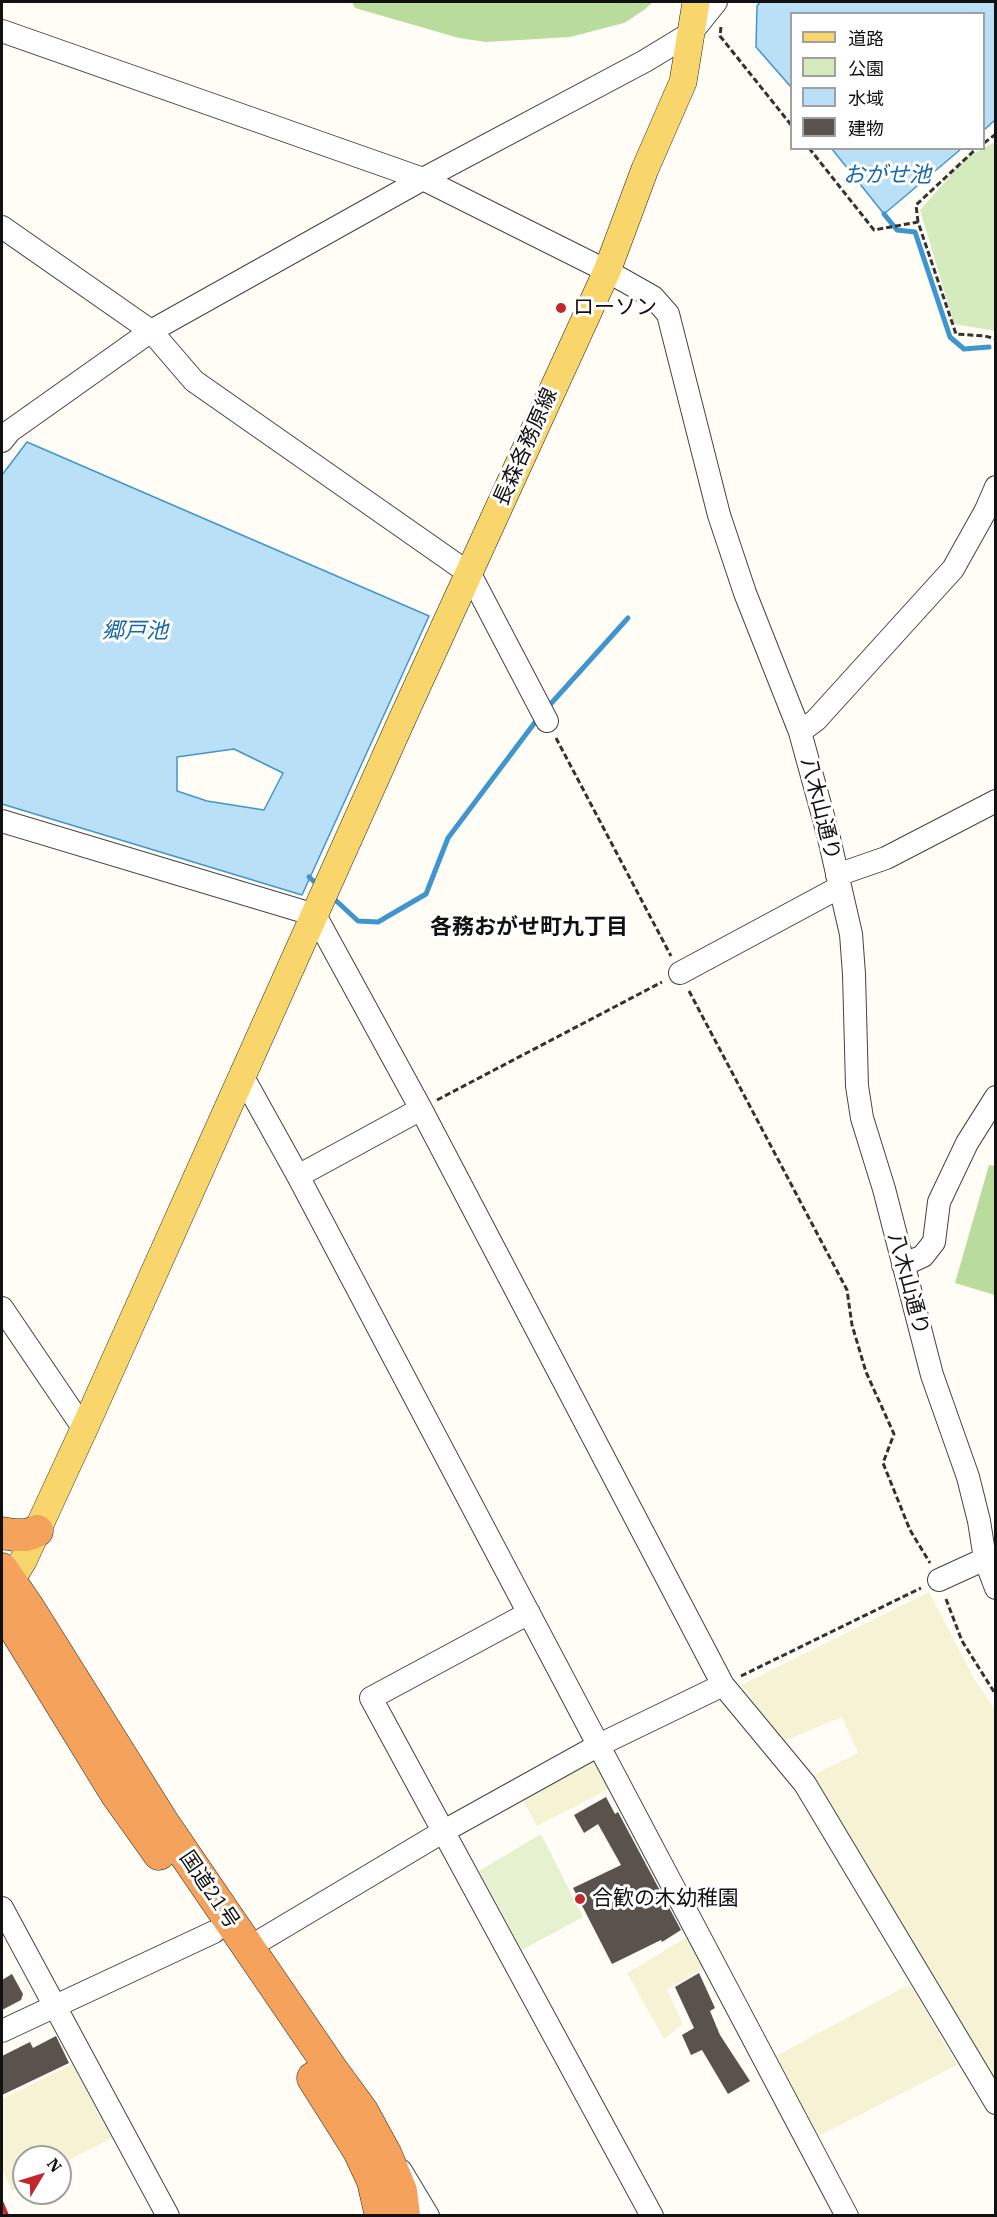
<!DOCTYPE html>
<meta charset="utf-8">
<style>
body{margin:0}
#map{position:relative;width:997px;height:2217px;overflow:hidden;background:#fffdf5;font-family:"IBM Plex Serif","Noto Sans JP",serif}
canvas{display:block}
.frame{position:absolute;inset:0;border:3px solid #111;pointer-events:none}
.legend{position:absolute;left:790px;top:12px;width:195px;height:138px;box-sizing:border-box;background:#fff;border:2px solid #a0a0a0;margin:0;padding:8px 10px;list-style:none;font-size:18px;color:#111}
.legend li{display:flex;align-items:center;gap:12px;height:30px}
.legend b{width:30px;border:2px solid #a0a0a0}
.north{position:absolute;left:12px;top:2145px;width:60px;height:60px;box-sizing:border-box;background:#fff;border:2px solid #a0a0a0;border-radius:50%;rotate:52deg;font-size:16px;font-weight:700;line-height:24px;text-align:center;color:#111}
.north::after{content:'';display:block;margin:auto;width:21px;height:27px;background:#c4262e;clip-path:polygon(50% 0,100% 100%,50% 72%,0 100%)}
</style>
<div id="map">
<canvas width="997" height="2217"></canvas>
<div class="frame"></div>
<ul class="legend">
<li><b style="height:8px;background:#f9d66b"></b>道路</li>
<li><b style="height:16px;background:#d5ebbd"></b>公園</li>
<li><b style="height:16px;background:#b9e0f7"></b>水域</li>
<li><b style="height:16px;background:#5a524d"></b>建物</li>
</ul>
<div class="north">N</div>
</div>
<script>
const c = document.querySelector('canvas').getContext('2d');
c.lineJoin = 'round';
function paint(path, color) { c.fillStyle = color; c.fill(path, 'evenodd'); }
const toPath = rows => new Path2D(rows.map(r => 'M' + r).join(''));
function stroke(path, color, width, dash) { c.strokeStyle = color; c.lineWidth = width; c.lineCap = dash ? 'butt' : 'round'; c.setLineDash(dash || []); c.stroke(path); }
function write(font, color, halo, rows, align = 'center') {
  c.font = font + ' "IBM Plex Serif","Noto Sans JP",serif'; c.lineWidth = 6; c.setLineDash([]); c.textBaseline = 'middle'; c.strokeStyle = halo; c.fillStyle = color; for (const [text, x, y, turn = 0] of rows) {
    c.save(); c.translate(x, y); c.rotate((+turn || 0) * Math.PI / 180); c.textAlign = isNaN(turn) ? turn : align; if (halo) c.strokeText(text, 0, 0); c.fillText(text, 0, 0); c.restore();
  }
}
const farmland = toPath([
 [929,1592,974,1678,995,1710,995,2086,814,1775,858,1753,842,1717,782,1742,741,1685],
 [593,1756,609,1789,537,1826,521,1797],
 [689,1936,705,1967,667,1990,683,2024,664,2039,627,1973],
 [910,1984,957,2065,817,2137,774,2057],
 [76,2062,114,2137,60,2165,60,2157,24,2157,24,2184,12,2191,2,2169,2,2099]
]);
const green = toPath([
 [995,142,995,331,954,324,920,210,967,157]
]);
const forest = toPath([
 [352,2,653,2,644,10,624,23,570,37,486,42,459,38,355,8],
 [989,1165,996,1166,995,1295,955,1283]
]);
const pitch = toPath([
 [541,1834,583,1917,522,1950,479,1871]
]);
const water = toPath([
 [760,2,995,2,995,120,984,130,984,14,792,14,791,87,756,47,757,6,760,2],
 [832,149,961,149,884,214,832,149],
 [27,442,429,616,302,895,2,804,2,475,27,442],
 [234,749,283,773,264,810,207,801,177,791,177,757,234,749]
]);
const stream = toPath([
 [884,214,897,230,915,232,950,337,964,349,989,347],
 [547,708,628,618],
 [309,877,319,886],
 [331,896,358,921,378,922,426,894,448,838,539,717]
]);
const building = toPath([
 [606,1797,615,1814,618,1812,681,1930,662,1942,661,1940,612,1964,573,1888,621,1865,598,1824,584,1833,574,1815],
 [699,1973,715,2008,710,2011,720,2035,750,2081,728,2094,702,2050,691,2055,682,2035,694,2028,675,1987],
 [12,1974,23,1994,21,2000,2,2010,2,1980],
 [56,2036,69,2063,2,2095,2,2056,30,2042,33,2048]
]);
const path = toPath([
 [721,27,720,36,792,126],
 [984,143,996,134],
 [809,148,874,230,918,222,956,334,985,336,996,339],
 [918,222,916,205,977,148],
 [556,738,671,956],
 [689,991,847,1290,852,1325,866,1372,894,1434,883,1463,910,1530,930,1563],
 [437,1100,662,982],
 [946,1599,962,1641,996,1695],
 [741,1676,921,1588]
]);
const minor = toPath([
 [2,31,423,179,607,271,653,297,668,314,719,515,745,593,800,732,828,834,851,934,854,974,857,1086,862,1118,884,1189,932,1375,968,1477,979,1521,985,1559,996,1588],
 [2,227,151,331,194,381,470,574,547,721],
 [2,441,10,431,151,331,423,179,645,61,691,33,716,2],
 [800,732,816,720,953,569,986,510,996,487],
 [2,821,315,915,421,1109,723,1685,805,1784,996,2103],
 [837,875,886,858,996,801],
 [680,973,840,887],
 [243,1077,298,1176,847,2216],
 [298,1176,421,1109],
 [903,1265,923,1256,934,1242,939,1202,967,1143,996,1097],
 [2,1308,84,1429],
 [939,1580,985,1559],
 [529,1613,371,1698,652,2216],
 [2,1908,168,2216],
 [248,1948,444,1831,599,1745,723,1685],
 [2,2031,214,1932],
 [401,2171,428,2216]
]);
const major = toPath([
 [2,1595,23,1561,84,1429,404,715,607,271,645,169,683,82,696,2]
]);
const highway = toPath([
 [2,1533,14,1535,27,1535,37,1531],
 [2,1569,28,1607,162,1821,332,2070,362,2111,386,2155,401,2191,404,2216],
 [2,1608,117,1795,159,1854],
 [313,2078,359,2151,373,2181,381,2216]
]);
const rail = toPath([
 [2,2204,7,2216]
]);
const markers = [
 [561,308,6,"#c4262e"],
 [580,1899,6,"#c4262e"]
];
const poiNames = [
 ["ローソン",573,308],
 ["合歓の木幼稚園",592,1899]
];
const streetNames = [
 ["長森各務原線",526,447,-66],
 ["八木山通り",820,809,76],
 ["八木山通り",908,1284,75],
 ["国道21号",209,1890,56]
];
const waterNames = [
 ["おがせ池",887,176],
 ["郷戸池",135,632]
];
const neighbourhoodNames = [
 ["各務おがせ町九丁目",529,928]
];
paint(farmland, '#f6f3d4');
paint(green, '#d5ebbd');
paint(forest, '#b9dc9c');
paint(pitch, '#e6f2cf');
paint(water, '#b9e0f7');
stroke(water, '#3f96cf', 1.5);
stroke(stream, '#3f96cf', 5);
paint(building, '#5a524d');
stroke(minor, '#444', 24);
stroke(major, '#222', 28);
stroke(highway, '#222', 33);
stroke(path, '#333', 3, [6, 3]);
stroke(minor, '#fff', 22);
stroke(major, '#f9d66b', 27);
stroke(highway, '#f5a25d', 32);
stroke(rail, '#c4262e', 4.5);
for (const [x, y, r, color] of markers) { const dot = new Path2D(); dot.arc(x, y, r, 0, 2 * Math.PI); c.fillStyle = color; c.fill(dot); stroke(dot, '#fff', 2); }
write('21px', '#111', '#fff', poiNames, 'left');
write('21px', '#111', '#fff', streetNames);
write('italic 22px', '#1768a6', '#fff', waterNames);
write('bold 22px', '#111', '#fff', neighbourhoodNames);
</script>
